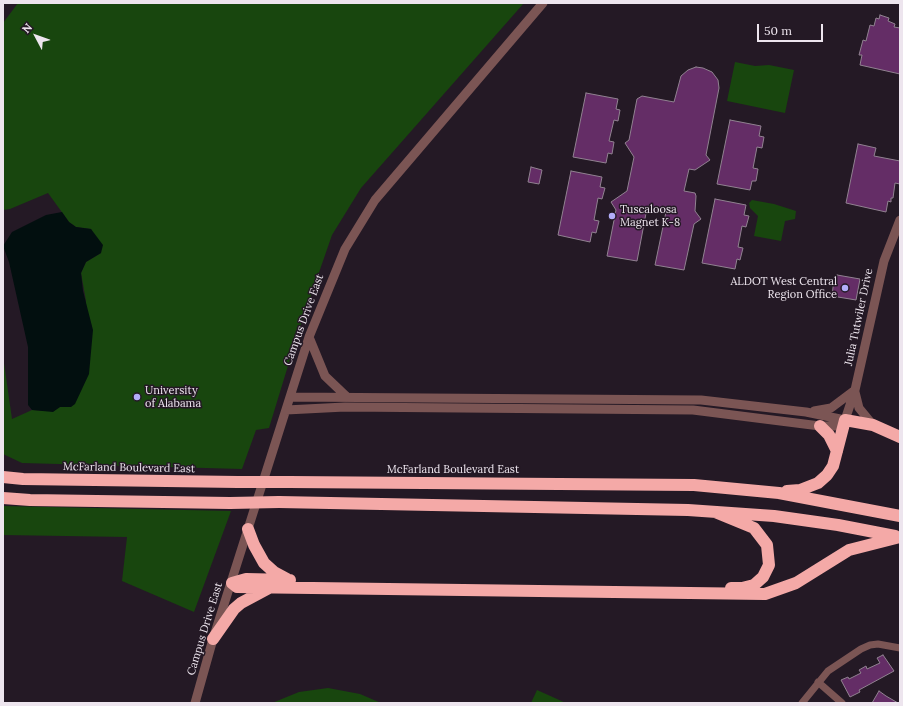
<!DOCTYPE html>
<style>
body{margin:0}
#map{position:relative;width:903px;height:706px;overflow:hidden;background:#241925;font-family:Lora,serif}
canvas{display:block}
.frame{position:absolute;inset:0;border:4px solid #ede5ee;pointer-events:none}
.north{position:absolute;left:16px;top:16px;width:40px;height:40px;-webkit-text-stroke:3px #241925;paint-order:stroke;rotate:311deg;font-size:11px;font-weight:700;line-height:16px;text-align:center;color:#ede5ee}
.north::after{content:'';display:block;margin:auto;width:14px;height:18px;background:#ede5ee;clip-path:polygon(50% 0,100% 100%,50% 72%,0 100%)}
.scale{position:absolute;left:757px;top:24px;width:66px;height:18px;box-sizing:border-box;border:2px solid #ede5ee;border-top:0;padding-left:5px;font-size:12px;line-height:14px;white-space:nowrap;color:#ede5ee;-webkit-text-stroke:3px #241925;paint-order:stroke}
</style>
<div id="map">
<canvas width="903" height="706"></canvas>
<div class="frame"></div>
<div class="north">N</div>
<div class="scale">50 m</div>
</div>
<script>
const c = document.querySelector('canvas').getContext('2d');
c.lineJoin = 'round';
function paint(path, color) { c.fillStyle = color; c.fill(path, 'evenodd'); }
const toPath = rows => new Path2D(rows.map(r => 'M' + r).join(''));
function stroke(path, color, width, dash) { c.strokeStyle = color; c.lineWidth = width; c.lineCap = dash ? 'butt' : 'round'; c.setLineDash(dash || []); c.stroke(path); }
function write(font, color, halo, rows, align = 'center') {
  c.font = font + ' Lora,serif'; c.lineWidth = 3; c.setLineDash([]); c.textBaseline = 'middle'; c.strokeStyle = halo; c.fillStyle = color; for (const [text, x, y, turn = 0] of rows) {
    c.save(); c.translate(x, y); c.rotate((+turn || 0) * Math.PI / 180); c.textAlign = isNaN(turn) ? turn : align; if (halo) c.strokeText(text, 0, 0); c.fillText(text, 0, 0); c.restore();
  }
}
const green = toPath([
 [18,3,524,3,361,188,332,235,298,333,269,428,256,430,242,469,22,463,3,454,3,356,12,419,32,410,53,411,60,407,71,407,86,301,81,273,86,262,101,253,91,229,76,227,69,222,48,193,10,209,3,210,3,23],
 [735,62,755,66,769,65,794,70,785,113,727,101],
 [752,200,774,204,796,211,795,219,785,221,781,241,754,236,758,216,750,208,749,203],
 [3,506,231,511,194,612,122,581,127,537,3,535],
 [328,688,360,694,381,703,272,703,299,692],
 [537,690,566,703,531,703]
]);
const water = toPath([
 [62,212,69,222,76,227,91,229,103,245,101,253,86,262,81,273,83,291,93,330,89,374,75,404,71,407,60,407,53,412,32,410,28,405,28,347,9,262,3,246,12,232,46,215]
]);
const building = toPath([
 [880,15,889,18,888,21,895,24,894,27,900,28,900,74,860,65,862,55,859,55,863,40,866,41,870,25,874,26,876,18,879,19,880,15],
 [696,67,703,68,712,72,718,80,719,88,706,155,710,160,695,170,689,169,684,191,695,193,696,196,695,211,701,219,694,224,684,270,655,265,666,212,656,210,647,208,637,261,607,256,616,210,611,202,627,191,634,157,625,143,629,140,637,99,642,96,674,102,681,76,688,70,696,67],
 [586,93,618,99,616,109,620,110,618,121,614,120,609,141,614,142,612,154,608,153,606,163,573,157,586,93],
 [730,120,761,126,759,136,764,137,762,148,757,147,753,168,758,169,756,181,752,181,750,190,717,184,730,120],
 [858,144,876,148,874,156,900,161,900,184,895,183,893,198,891,198,891,202,888,201,886,212,846,203,858,144],
 [531,167,542,170,539,184,528,182,531,167],
 [571,171,602,177,600,187,605,188,602,199,598,198,594,220,599,221,596,233,592,232,590,242,558,235,571,171],
 [715,199,746,205,744,215,749,216,746,227,742,226,738,247,743,248,740,260,737,259,735,269,702,263,715,199],
 [837,275,860,279,856,300,832,296,834,279,836,280,837,275],
 [883,655,894,671,859,690,860,692,850,697,841,680,848,677,849,679,861,673,859,670,866,666,867,669,880,663,877,658,883,655],
 [879,691,886,696,898,703,872,703,879,691]
]);
const minor = toPath([
 [818,682,842,703],
 [802,703,828,671,861,649,870,645,878,644,900,648]
]);
const tertiary = toPath([
 [309,337,325,376,346,396],
 [855,392,859,408,873,425],
 [290,397,701,400,806,412,845,420],
 [286,410,345,407,693,410,820,426,838,426,845,420],
 [814,411,831,408,855,390],
 [845,420,855,390,884,261,900,220],
 [195,703,213,639,309,337,345,249,375,200,543,3]
]);
const motorway = toPath([
 [820,426,829,435,837,451],
 [3,477,23,479,238,482],
 [289,482,694,485,779,493,900,516],
 [787,491,800,490,818,483,827,475,833,466,845,420,873,425,900,437],
 [3,498,30,500,230,503],
 [279,502,688,510,774,516,838,525,895,536],
 [715,512,754,528,767,545,769,565,763,577,754,585,742,588,731,588],
 [248,529,254,545,264,563,274,572,287,579],
 [290,580,246,579,232,583,237,587,765,594,796,583,849,550,900,537],
 [213,639,234,609,241,603,269,588]
]);
const motorwayBridge = toPath([
 [238,482,289,482],
 [230,503,279,502]
]);
const markers = [
 [612,216,4,"#b3adf9"],
 [845,288,4,"#b3adf9"],
 [137,397,4,"#b3adf9"]
];
const poiNames = [
 ["Tuscaloosa",620,210],
 ["Magnet K-8",620,223],
 ["ALDOT West Central",837,282,"right"],
 ["Region Office",837,295,"right"],
 ["University",145,391],
 ["of Alabama",145,404]
];
const streetNames = [
 ["Julia Tutwiler Drive",859,317,-78],
 ["Campus Drive East",304,320,-70],
 ["McFarland Boulevard East",129,468,1],
 ["McFarland Boulevard East",453,470],
 ["Campus Drive East",205,629,-73]
];
paint(green, '#18460e');
paint(water, '#020f0f');
paint(building, '#642d66');
stroke(building, '#918291', 1);
stroke(minor, '#7b5554', 7);
stroke(tertiary, '#7b5554', 9);
stroke(motorway, '#f4a9a7', 12);
stroke(motorwayBridge, '#f4a9a7', 12);
for (const [x, y, r, color] of markers) { const dot = new Path2D(); dot.arc(x, y, r, 0, 2 * Math.PI); c.fillStyle = color; c.fill(dot); stroke(dot, '#241925', 1.5); }
write('11px', '#ede5ee', '#241925', poiNames, 'left');
write('11px', '#ede5ee', '#241925', streetNames);
</script>
